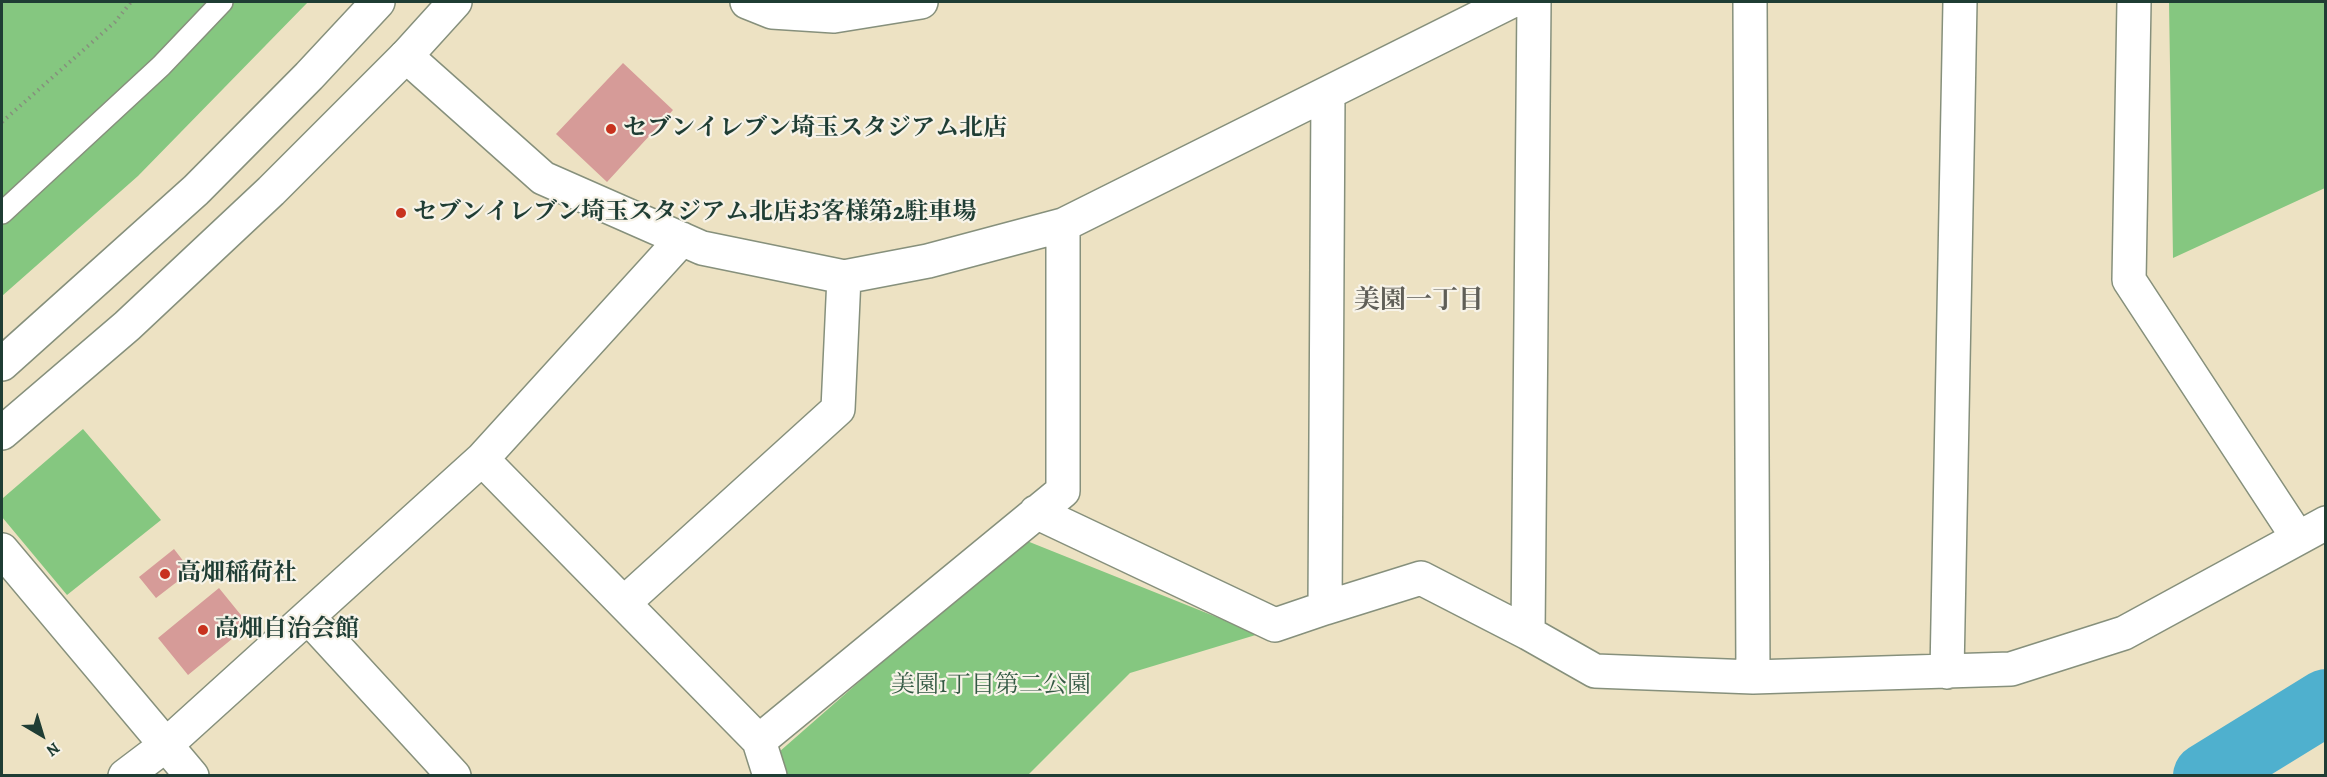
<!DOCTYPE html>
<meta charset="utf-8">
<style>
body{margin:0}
#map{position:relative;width:2327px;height:777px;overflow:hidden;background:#ede2c3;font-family:Alegreya,serif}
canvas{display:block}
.frame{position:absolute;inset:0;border:3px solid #1f3d34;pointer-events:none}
.north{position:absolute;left:12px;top:705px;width:60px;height:60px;-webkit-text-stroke:4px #f7f3e8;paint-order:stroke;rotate:142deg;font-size:16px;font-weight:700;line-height:24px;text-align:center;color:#1f3d34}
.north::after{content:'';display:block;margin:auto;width:21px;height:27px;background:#1f3d34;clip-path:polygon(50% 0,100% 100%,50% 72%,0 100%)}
</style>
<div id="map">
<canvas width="2327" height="777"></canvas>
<div class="frame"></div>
<div class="north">N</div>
</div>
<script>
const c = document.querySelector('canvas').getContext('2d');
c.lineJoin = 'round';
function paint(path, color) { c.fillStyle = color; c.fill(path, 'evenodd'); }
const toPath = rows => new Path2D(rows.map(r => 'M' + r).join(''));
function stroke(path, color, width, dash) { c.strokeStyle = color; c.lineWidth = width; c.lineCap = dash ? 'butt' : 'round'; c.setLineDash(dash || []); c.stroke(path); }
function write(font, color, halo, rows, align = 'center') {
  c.font = font + ' Alegreya,"Noto Serif JP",serif'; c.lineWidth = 4.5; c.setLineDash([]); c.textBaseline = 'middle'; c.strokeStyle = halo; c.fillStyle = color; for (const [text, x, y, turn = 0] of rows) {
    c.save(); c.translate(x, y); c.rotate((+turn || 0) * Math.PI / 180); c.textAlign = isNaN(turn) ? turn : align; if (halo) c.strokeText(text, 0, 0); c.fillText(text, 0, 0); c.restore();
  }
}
const green = toPath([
 [2,2,308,2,138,176,2,296],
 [2169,2,2326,2,2325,188,2173,258],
 [83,429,161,520,67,595,2,517,2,502,3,498],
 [1022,539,1259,634,1130,673,1028,775,786,775,779,752]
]);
const river = toPath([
 [2206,776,2326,702]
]);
const building = toPath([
 [623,63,673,110,607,182,556,134],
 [174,549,191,571,156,598,139,577],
 [219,588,249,625,188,675,158,638]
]);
const path = toPath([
 [2,122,115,22,131,2]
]);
const lane = toPath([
 [2,213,161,66,222,2]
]);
const street = toPath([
 [1534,2,1528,633,1595,671,1753,677,2011,669,2124,633,2326,523],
 [1750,2,1753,677],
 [2134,2,2129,280,2298,538],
 [406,56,543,178,702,248,844,277,928,261,1063,225,1510,2],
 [1328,93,1325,608,1421,578,1528,633],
 [482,459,759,741,770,776],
 [1036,512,1275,625,1325,608],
 [2,550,192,776],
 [624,603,838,409,844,277],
 [308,617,454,776],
 [1947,672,1960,2],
 [759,741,1063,491,1063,225],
 [125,776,166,745,482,459,682,239]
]);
const secondary = toPath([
 [747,2,772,12,834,16,921,2],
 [2,364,196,190,309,76,378,2],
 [2,433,127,326,271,191,406,56,455,2]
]);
const markers = [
 [611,129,6,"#c8321e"],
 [401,213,6,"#c8321e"],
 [165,574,6,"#c8321e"],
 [203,630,6,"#c8321e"]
];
const poiNames = [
 ["セブンイレブン埼玉スタジアム北店",623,129],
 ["セブンイレブン埼玉スタジアム北店お客様第2駐車場",413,213],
 ["高畑稲荷社",177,574],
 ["高畑自治会館",215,630]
];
const parkNames = [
 ["美園1丁目第二公園",991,686]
];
const neighbourhoodNames = [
 ["美園一丁目",1419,302]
];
paint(green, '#85c780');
stroke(river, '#4fb0ce', 66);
paint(building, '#d69b98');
stroke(lane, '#86907c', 24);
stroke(street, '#86907c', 36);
stroke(secondary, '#86907c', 36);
stroke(path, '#86907c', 4, [1.5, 4.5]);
stroke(lane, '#fff', 21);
stroke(street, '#fff', 33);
stroke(secondary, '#fff', 33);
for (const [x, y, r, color] of markers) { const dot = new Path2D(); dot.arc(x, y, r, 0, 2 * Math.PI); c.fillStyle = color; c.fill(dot); stroke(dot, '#f7f3e8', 2); }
write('bold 24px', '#1f3d34', '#f7f3e8', poiNames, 'left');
write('24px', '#335943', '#f7f3e8', parkNames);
write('bold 26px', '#5f5e57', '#f7f3e8', neighbourhoodNames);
</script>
